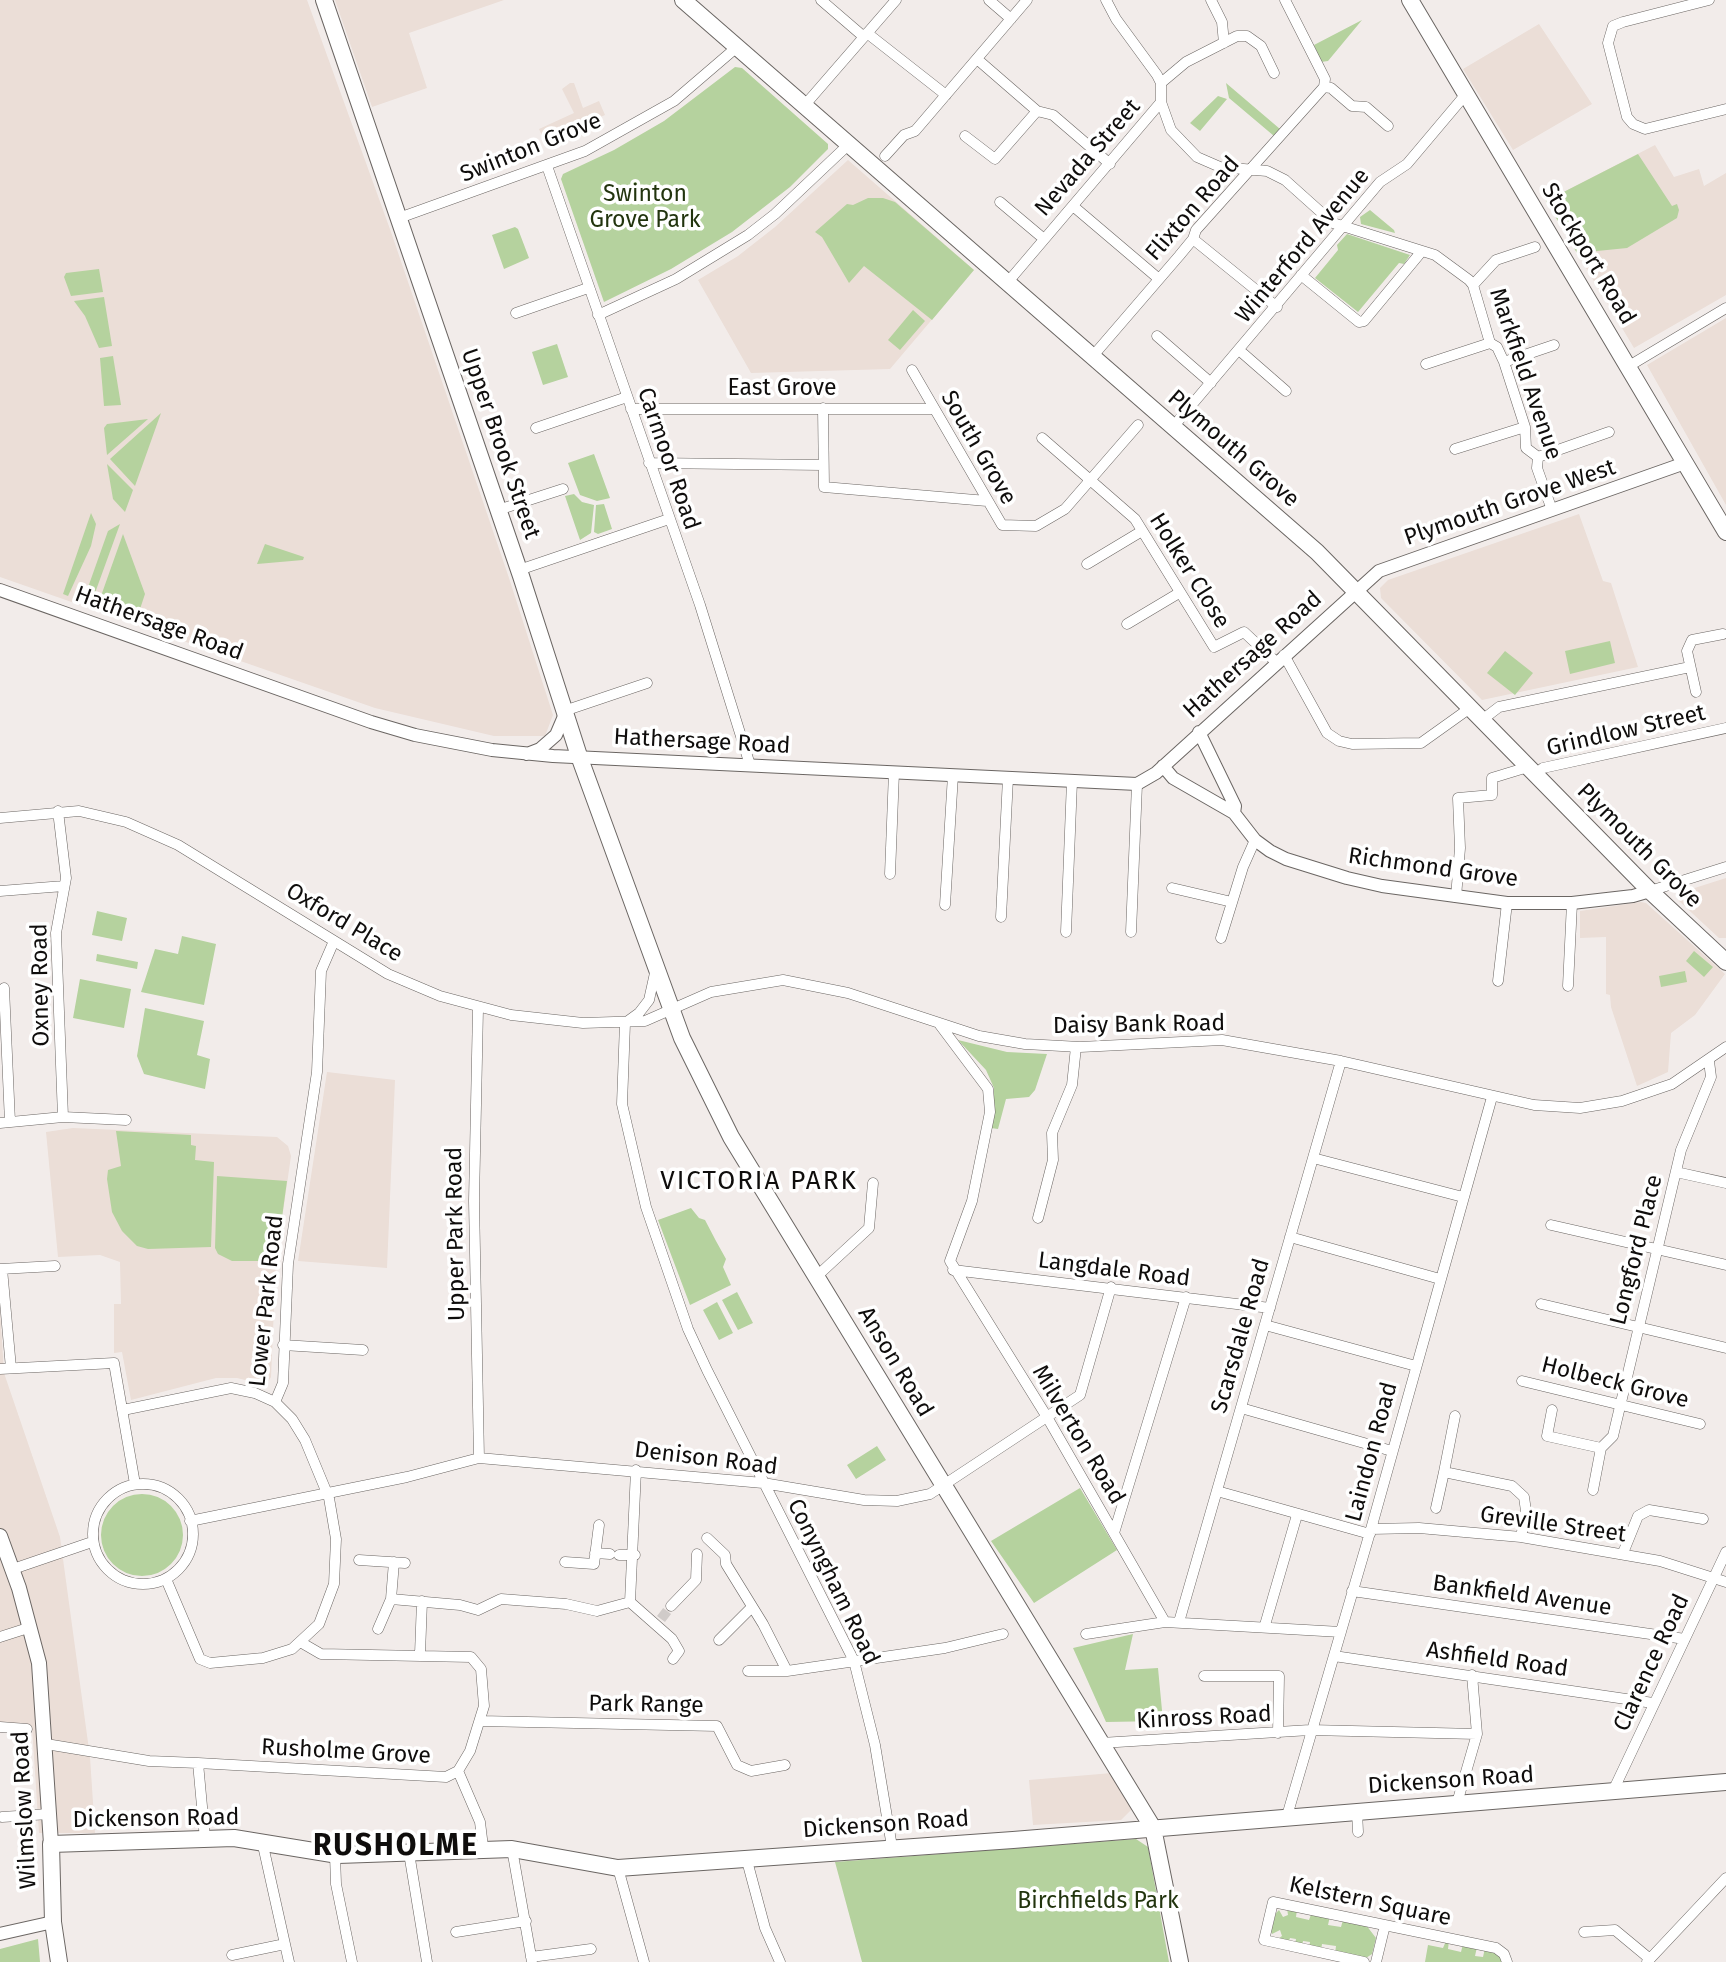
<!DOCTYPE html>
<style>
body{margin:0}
canvas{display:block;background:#f2ecea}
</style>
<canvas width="1726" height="1962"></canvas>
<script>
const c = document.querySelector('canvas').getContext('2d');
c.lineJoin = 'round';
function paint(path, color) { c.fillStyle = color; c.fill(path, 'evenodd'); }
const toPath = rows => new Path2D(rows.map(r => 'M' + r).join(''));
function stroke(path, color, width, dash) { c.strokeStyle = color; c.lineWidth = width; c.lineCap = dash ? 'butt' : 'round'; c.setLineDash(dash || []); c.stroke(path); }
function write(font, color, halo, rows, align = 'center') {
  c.font = font + ' "Fira Sans",sans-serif'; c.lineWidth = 7; c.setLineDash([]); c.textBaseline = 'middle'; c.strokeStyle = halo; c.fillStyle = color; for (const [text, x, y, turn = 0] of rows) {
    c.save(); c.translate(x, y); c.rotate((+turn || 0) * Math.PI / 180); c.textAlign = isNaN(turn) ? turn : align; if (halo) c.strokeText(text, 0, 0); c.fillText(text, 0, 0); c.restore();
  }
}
const built = toPath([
 [0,0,307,0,391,232,509,578,553,715,545,736,494,736,375,708,0,577],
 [335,0,504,0,409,33,427,88,372,107],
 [1539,24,1592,104,1513,150,1463,69],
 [570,83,574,83,583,108,599,101,605,115,545,142,539,129,574,113,562,89],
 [1655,145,1674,177,1699,169,1704,186,1726,173,1726,295,1634,348,1546,201],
 [848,160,974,270,890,369,751,373,698,280,738,256,775,227],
 [1726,318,1726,505,1647,365],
 [1579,514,1603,581,1611,583,1638,667,1482,700,1381,598,1380,588,1388,580],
 [1726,878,1726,938,1719,938,1679,901,1682,892],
 [1641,902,1646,903,1725,974,1695,1015,1671,1033,1668,1072,1637,1086,1611,1007,1610,995,1606,994,1606,937,1580,938,1580,911],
 [327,1072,395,1080,387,1268,298,1261],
 [73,1128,277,1137,288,1146,291,1156,276,1261,271,1377,268,1382,261,1384,237,1378,216,1378,131,1400,122,1352,114,1353,114,1304,121,1304,120,1262,100,1255,58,1257,46,1132],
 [0,1309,4,1373,60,1537,90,1757,95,1833,39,1833,32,1727,0,1724],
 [1112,1773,1132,1809,1121,1820,1033,1825,1029,1780]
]);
const green = toPath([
 [1362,20,1328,61,1321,62,1314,45],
 [735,67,742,68,828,144,828,149,790,187,732,232,671,269,604,302,561,179,563,174,614,150,664,121],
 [1226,83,1280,129,1274,136,1229,98],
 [1218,96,1227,99,1200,131,1190,123],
 [1638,154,1672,206,1677,204,1679,210,1677,218,1627,248,1577,253,1546,201],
 [868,198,883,198,895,202,974,270,932,320,864,266,849,283,822,237,815,232,847,204,853,205],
 [1370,210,1394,230,1395,233,1361,224,1360,217],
 [515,227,518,229,529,258,504,269,492,235],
 [1347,234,1410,255,1404,264,1399,263,1358,312,1315,278,1338,250,1337,245],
 [99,269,103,292,71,296,64,277,66,273],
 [104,297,112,346,99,348,85,316,74,301],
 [913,310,925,321,900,350,888,340],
 [557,344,568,377,543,385,532,352],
 [113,356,121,405,104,406,100,358],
 [161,413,135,486,110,459],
 [148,419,107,455,104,428,107,424],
 [594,454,610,498,597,501,580,495,568,463],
 [107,464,133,490,125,512,113,499],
 [574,494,582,502,594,505,591,533,580,540,565,496],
 [604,504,612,529,598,534,594,532,596,505],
 [91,513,96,524,91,546,68,596,63,594],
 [120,524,91,604,88,604,86,593,108,531],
 [123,534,145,594,135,624,96,610],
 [265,544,304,557,303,560,257,564],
 [1610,641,1615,663,1570,674,1565,651],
 [1505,651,1533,673,1515,695,1487,673],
 [97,911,127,918,122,941,92,935],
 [182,936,216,944,204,1005,141,992,155,949,178,954],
 [1694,951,1713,967,1704,977,1686,961],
 [97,954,138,962,137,969,96,961],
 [1685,971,1687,982,1661,987,1659,976],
 [80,979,131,989,124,1028,73,1018],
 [145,1008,204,1021,197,1055,210,1059,205,1089,144,1074,137,1056],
 [958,1040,1007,1052,1047,1054,1035,1090,1029,1097,1006,1099,998,1129,991,1128,994,1088,986,1070],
 [116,1131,191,1135,191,1145,196,1146,195,1160,214,1162,211,1247,148,1249,137,1246,122,1231,112,1212,107,1179,108,1170,121,1166],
 [217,1176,287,1181,276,1261,232,1261,218,1254,215,1248],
 [691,1208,699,1218,705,1220,716,1241,726,1259,723,1267,731,1285,690,1305,658,1220],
 [737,1292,753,1323,738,1330,722,1300],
 [717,1302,733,1333,719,1340,703,1310],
 [877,1446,886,1460,856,1479,847,1465],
 [1080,1488,1117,1550,1034,1603,991,1541],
 '101 1535a41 41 0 1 1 82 0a41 41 0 1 1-82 0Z',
 [1133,1634,1125,1670,1158,1668,1163,1721,1106,1722,1073,1648],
 [1136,1839,1148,1847,1169,1962,862,1962,835,1862],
 [1287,1908,1297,1909,1296,1917,1309,1920,1312,1912,1330,1916,1328,1925,1341,1927,1343,1920,1366,1925,1376,1938,1372,1954,1363,1960,1335,1954,1336,1946,1322,1944,1321,1951,1309,1949,1310,1942,1303,1941,1302,1947,1295,1945,1296,1939,1290,1938,1288,1944,1276,1940,1282,1936,1280,1930,1272,1934,1271,1931,1276,1913,1279,1910,1283,1917,1288,1915],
 [38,1939,40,1962,0,1962,0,1949],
 [1446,1941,1449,1941,1448,1949,1461,1952,1463,1944,1477,1947,1475,1956,1483,1957,1485,1948,1502,1956,1503,1962,1425,1962,1428,1945,1443,1948]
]);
const minorTunnel = toPath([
 [661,1619,671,1606]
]);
const minor = toPath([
 [821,0,864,37],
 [989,0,1011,19],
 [1106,0,1116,19,1157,75,1161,83,1161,102,1171,130,1197,157,1220,167,1267,171,1285,180,1333,223,1435,255,1469,280,1473,285,1490,343,1497,347,1504,362,1525,427,1526,448,1538,457,1537,468,1552,510],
 [1211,0,1222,22,1224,43],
 [1285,0,1325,79,1324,87],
 [1709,0,1623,22,1613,26,1608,43,1627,117,1633,124,1645,129,1726,109],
 [867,33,946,95],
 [977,59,1037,111,1053,115,1110,164],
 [1161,83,1186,62,1237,36,1247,36,1261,46,1274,73],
 [1324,87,1331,88,1352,106,1366,107,1388,126],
 [804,106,896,0],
 [965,136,995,159,1037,111],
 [885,156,904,135,915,131,1027,0],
 [547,166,700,605,750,765],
 [1000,202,1044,239],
 [1073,206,1159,279],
 [399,218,585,151,674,101,737,47],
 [1193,239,1277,307],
 [1301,275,1359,322,1364,321,1422,251],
 [1007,283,1161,102],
 [1473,285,1496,260,1535,247],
 [516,313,588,288],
 [598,315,676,279,748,235,775,214,848,145],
 [1157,336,1211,383],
 [1239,350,1286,391],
 [1092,357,1179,256,1193,239,1196,230,1324,87],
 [1504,362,1554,345],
 [1426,364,1490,343],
 [1629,366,1726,308],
 [912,370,1002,525,1036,526,1065,509,1138,425],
 [823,408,824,487,987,501],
 [631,409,934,409],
 [1173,427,1380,182,1407,164,1466,94],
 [536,428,627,397],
 [1042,438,1135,519,1214,647,1244,632,1276,662],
 [1455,449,1525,427],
 [1538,457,1609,432],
 [649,463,823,465],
 [498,510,563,489],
 [1087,564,1142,531],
 [519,570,669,519],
 [1127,624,1179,593],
 [1284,655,1327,733,1339,741,1352,744,1421,743,1470,708],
 [1696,692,1687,651,1692,640,1723,634],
 [564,711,647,683],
 [1482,720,1499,707,1690,667],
 [1535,774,1543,768,1726,728],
 [58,811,66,878,56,933,63,1117],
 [0,818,79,811,126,822,178,845,388,974,440,996,511,1015,583,1023,645,1021,711,992,783,980,848,993,979,1036,1025,1044,1080,1047,1222,1040,1341,1061,1534,1105,1580,1108,1622,1101,1672,1084,1726,1047],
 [890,874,894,772],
 [1172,888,1232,902],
 [0,891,64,886],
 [1650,891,1726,867],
 [1456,897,1460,848,1458,798,1492,795,1492,778,1528,767],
 [945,905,953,775],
 [1001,917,1008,778],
 [1066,932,1072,781],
 [1131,932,1137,784],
 [1221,938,1243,867,1255,840],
 [1498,981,1507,903],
 [1568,986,1572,903],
 [4,988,10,1122],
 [478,1009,474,1201,479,1458],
 [628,1021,639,1013,649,1000,655,973],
 [625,1023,622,1104,646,1207,688,1329,707,1370,854,1661,875,1745,892,1847],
 [940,1025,988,1089,990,1112,972,1201,950,1261,1047,1417,1165,1622],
 [0,1123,63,1117,126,1120],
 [1313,1158,1463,1197],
 [1676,1172,1726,1183],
 [1038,1218,1053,1160,1052,1133,1072,1085,1076,1047],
 [1551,1225,1726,1265],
 [1290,1237,1440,1279],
 [0,1269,55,1266],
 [2,1269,11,1368],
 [953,1270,1270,1308],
 [816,1277,869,1228,873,1183],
 [1541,1304,1726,1348],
 [1265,1325,1416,1366],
 [283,1345,363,1350],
 [0,1369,114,1363,135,1484],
 [1522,1381,1700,1424],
 [1241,1408,1392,1451],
 [123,1410,231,1388,255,1393,275,1402],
 [1552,1410,1547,1436,1601,1448],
 [1455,1416,1444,1472,1512,1486,1524,1497,1526,1511,1521,1537],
 '93 1534a50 50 0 1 1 100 0a50 50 0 1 1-100 0Z',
 [1593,1490,1601,1448,1613,1436,1681,1150,1711,1077,1709,1061],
 [1217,1491,1370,1534],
 [1436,1508,1444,1472],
 [190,1521,407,1477,479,1458,763,1483,864,1500,897,1501,930,1494,1080,1395,1111,1287],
 [1371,1529,1419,1528,1521,1537,1660,1561,1726,1582],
 [1114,1533,1186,1297],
 [707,1538,725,1555,726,1564,763,1624,787,1671],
 [595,1553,610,1554],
 [1623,1553,1638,1516,1649,1510,1703,1519],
 [619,1555,635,1555],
 [359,1560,405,1563],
 [565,1562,594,1564,599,1525],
 [13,1569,92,1542],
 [166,1579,200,1659,210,1663,263,1658,292,1649,319,1624,334,1584,336,1539,329,1498,305,1440,292,1419,275,1402,283,1383,288,1264,317,1072,321,971,334,941],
 [1352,1591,1685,1639],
 [391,1599,460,1605,478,1610,501,1599,566,1604,597,1611,630,1602],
 [630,1602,636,1470],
 [630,1602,672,1639,679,1651,673,1659],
 [671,1606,696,1580,697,1554],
 [1179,1622,1341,1061],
 [1265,1625,1297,1515],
 [378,1629,391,1599,394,1562],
 [1086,1634,1165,1622,1341,1632],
 [0,1637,31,1627],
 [719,1640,751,1608],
 [302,1643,321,1654,471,1657,481,1669,484,1706,470,1751,458,1771],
 [420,1654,422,1601],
 [1334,1656,1653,1703],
 [748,1671,787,1671,945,1648,1003,1634],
 [1204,1676,1279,1676,1278,1733],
 [480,1721,717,1726,737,1765,751,1771,785,1765],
 [0,1727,27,1729],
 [1101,1743,1310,1730,1477,1734],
 [46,1744,149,1761,198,1763,205,1839],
 [198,1763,446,1777,458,1771],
 [458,1771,480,1822,483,1847],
 [1613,1791,1726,1552],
 [1457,1803,1477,1734,1472,1675],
 [1357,1811,1358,1832],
 [1287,1816,1371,1529,1492,1097],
 [2,1817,49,1814],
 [262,1841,289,1962],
 [512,1849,532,1962],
 [409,1853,427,1962],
 [335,1855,336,1884,352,1962],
 [746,1857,765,1928,780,1962],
 [618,1868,644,1962],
 [456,1932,526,1921],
 [1584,1932,1615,1930,1650,1959],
 [232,1955,285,1944],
 [531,1957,591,1949],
 [1364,1962,1264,1940,1273,1902,1496,1948,1504,1954,1507,1962],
 [1376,1962,1385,1925],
 [1647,1962,1726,1878]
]);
const tertiary = toPath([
 [0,590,371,722,415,735,492,750,553,756,1137,784,1156,773,1379,571,1685,463],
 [1199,732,1235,806,1234,813],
 [527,754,540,749,556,735,565,714],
 [1163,766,1173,778,1234,813,1255,840,1270,851,1286,859,1347,878,1382,886,1507,903,1572,903,1633,896,1650,891],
 [0,1934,53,1922]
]);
const secondary = toPath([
 [0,1536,19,1588,39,1663,51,1844]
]);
const primary = toPath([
 [683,0,1317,552,1650,891,1726,962]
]);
const trunk = toPath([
 [324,0,521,576,579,756,682,1038,731,1137,1153,1828,1180,1962],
 [1410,0,1726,532],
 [59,1962,53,1922,51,1844,234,1838,338,1855,512,1849,618,1868,1013,1840,1726,1782]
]);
const streetNames = [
 ["Swinton Grove",531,148,-22],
 ["Nevada Street",1088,158,-49],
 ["Flixton Road",1193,209,-49],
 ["Winterford Avenue",1303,246,-50],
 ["Stockport Road",1588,254,59],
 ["Markfield Avenue",1525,374,71],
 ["East Grove",782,389],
 ["Upper Brook Street",500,444,71],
 ["South Grove",978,448,60],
 ["Plymouth Grove",1233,449,41],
 ["Carmoor Road",668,459,71],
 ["Plymouth Grove West",1510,503,-19],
 ["Holker Close",1189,571,58],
 ["Hathersage Road",159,624,20],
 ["Hathersage Road",1253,655,-42],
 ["Grindlow Street",1626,731,-13],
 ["Hathersage Road",702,742,3],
 ["Plymouth Grove",1639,846,45],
 ["Richmond Grove",1433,868,8],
 ["Oxford Place",344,923,31],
 ["Oxney Road",41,985,-91],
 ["Daisy Bank Road",1139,1025,-1],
 ["Upper Park Road",456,1234,-91],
 ["Longford Place",1637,1250,-76],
 ["Langdale Road",1114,1270,7],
 ["Lower Park Road",267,1301,-84],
 ["Scarsdale Road",1241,1336,-74],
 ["Anson Road",895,1362,59],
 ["Holbeck Grove",1615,1383,14],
 ["Milverton Road",1078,1435,59],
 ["Laindon Road",1372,1452,-75],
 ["Denison Road",706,1459,7],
 ["Greville Street",1553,1525,8],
 ["Conyngham Road",833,1582,64],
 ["Bankfield Avenue",1522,1596,8],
 ["Ashfield Road",1497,1660,8],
 ["Clarence Road",1652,1663,-65],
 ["Park Range",646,1705,1],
 ["Kinross Road",1204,1718,-3],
 ["Rusholme Grove",346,1752,3],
 ["Dickenson Road",1451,1781,-4],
 ["Wilmslow Road",25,1810,-93],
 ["Dickenson Road",156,1819,-1],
 ["Dickenson Road",886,1825,-4],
 ["Kelstern Square",1370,1902,12]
];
const parkNames = [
 ["Swinton",645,195],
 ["Grove Park",645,221],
 ["Birchfields Park",1098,1902]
];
const quarterNames = [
 ["VICTORIA PARK",759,1182]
];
const districtNames = [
 ["RUSHOLME",396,1847]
];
paint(built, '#ebded7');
paint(green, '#b5d29e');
stroke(minorTunnel, '#d0cbc9', 10, [10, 5]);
stroke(minor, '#6b6663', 11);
stroke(tertiary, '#6b6663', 14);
stroke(secondary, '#6b6663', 16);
stroke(primary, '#6b6663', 18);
stroke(trunk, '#6b6663', 18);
stroke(minor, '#fff', 10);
stroke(tertiary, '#fff', 12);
stroke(secondary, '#fff', 14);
stroke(primary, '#fff', 16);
stroke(trunk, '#fff', 16);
write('23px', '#0f0d0c', '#fff', streetNames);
write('23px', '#22340e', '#fff', parkNames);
c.letterSpacing = '2px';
write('26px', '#0f0d0c', '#fff', quarterNames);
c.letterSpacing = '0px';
c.letterSpacing = '2px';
write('bold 30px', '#0f0d0c', '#fff', districtNames);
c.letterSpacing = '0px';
</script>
